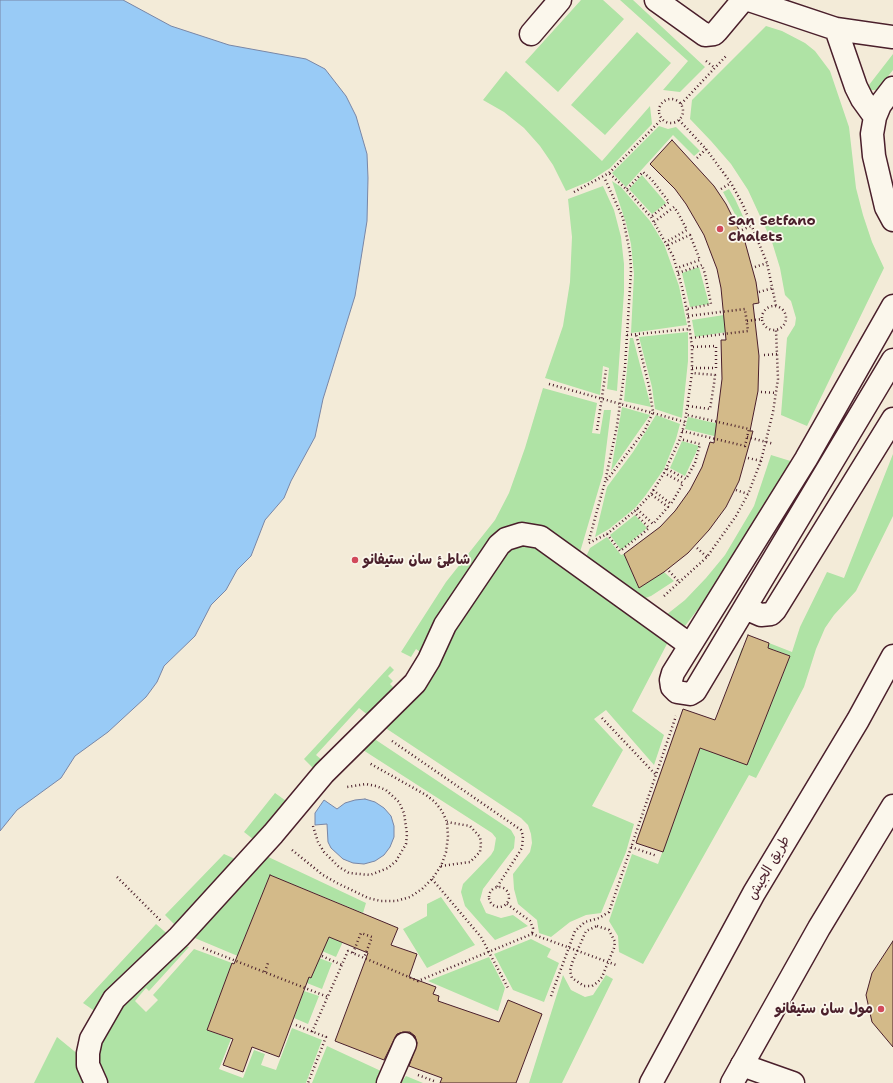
<!DOCTYPE html>
<meta charset="utf-8">
<style>
body{margin:0}
canvas{display:block;background:#f3ebd8}
</style>
<canvas width="893" height="1083"></canvas>
<script>
const c = document.querySelector('canvas').getContext('2d');
c.lineJoin = 'round';
function paint(path, color) { c.fillStyle = color; c.fill(path, 'evenodd'); }
const toPath = rows => new Path2D(rows.map(r => 'M' + r).join(''));
function stroke(path, color, width, dash) { c.strokeStyle = color; c.lineWidth = width; c.lineCap = dash ? 'butt' : 'round'; c.setLineDash(dash || []); c.stroke(path); }
function write(font, color, halo, rows, align = 'center') {
  c.font = font + ' "Shantell Sans","Playpen Sans Arabic",sans-serif'; c.lineWidth = 3.5; c.setLineDash([]); c.textBaseline = 'middle'; c.strokeStyle = halo; c.fillStyle = color; for (const [text, x, y, turn = 0] of rows) {
    c.save(); c.translate(x, y); c.rotate((+turn || 0) * Math.PI / 180); c.textAlign = isNaN(turn) ? turn : align; if (halo) c.strokeText(text, 0, 0); c.fillText(text, 0, 0); c.restore();
  }
}
const green = toPath([
 [581,0,603,0,624,19,558,92,525,62],
 [620,0,633,0,705,67,680,92,663,90,688,61],
 [766,26,782,31,805,43,815,51,830,71,849,127,856,188,863,215,872,242,884,268,807,426,781,415,787,338,795,325,796,318,791,301,785,295,780,268,772,242,748,190,731,164,711,141,690,119,692,100],
 [637,32,671,63,605,135,571,105],
 [893,54,893,70,877,90,870,90,869,85],
 [506,71,602,161,650,106,652,124,610,168,590,181,566,191,553,165,540,146,524,128,504,112,483,100],
 [659,126,668,129,676,127,700,151,694,156,673,135,626,187,612,173],
 [642,175,666,203,652,214,629,189],
 [612,181,621,187,650,221,664,244,679,286,687,325,631,333,634,274,631,244,626,223],
 [603,186,614,210,621,237,624,264,624,292,617,391,607,389,609,368,603,366,600,395,545,378,563,326,570,282,572,237,568,199],
 [729,189,735,199,747,225,742,227,723,192],
 [699,267,709,304,690,307,682,273],
 [743,312,745,329,695,337,692,320],
 [688,332,688,361,682,418,655,409,652,387,639,337],
 [630,338,633,338,651,407,624,401],
 [543,388,597,403,592,433,600,434,604,410,611,410,603,474,578,559,527,528,423,654,416,649,411,657,401,652,446,582,495,520,509,493,525,448],
 [622,407,650,415,611,471],
 [656,415,680,424,676,439,664,469,645,496,635,508,609,529,595,537,607,487,633,452],
 [688,417,746,430,743,443,685,429],
 [682,441,699,446,685,476,670,468],
 [893,454,893,516,856,591,834,615,825,628,816,649,804,687,756,778,749,775,643,964,619,952,618,936,609,921,632,854,658,864,700,748,747,764,790,656,772,649,762,675,736,664,742,648,764,656,769,643,792,652,800,627,827,572,844,578],
 [771,455,797,463,716,586,681,631,661,619,685,600,706,578,725,555,754,506],
 [635,515,647,528,621,550,610,535],
 [607,537,621,555,624,554,639,588,664,572,674,581,651,596,640,600,585,559,590,548],
 [530,540,668,642,632,711,664,735,654,765,606,710,594,719,623,750,592,806,634,824,626,852,601,913,586,915,570,922,551,937,539,933,537,920,518,904,514,889,513,874,530,852,532,843,531,834,528,825,521,818,387,729,385,725,439,653,503,553],
 [390,666,394,670,388,676,393,681,390,684,394,688,369,716,359,708,316,755,322,760,345,735,349,738,294,798,291,794,314,769,304,759],
 [373,738,511,830,515,837,514,848,483,889,480,900,486,913,501,918,513,915,528,926,495,940,465,906,461,892,463,884,491,855,494,850,496,838,492,833,363,750],
 [275,793,289,803,258,843,244,832],
 [224,854,242,862,178,928,165,915],
 [262,854,366,903,363,913,270,875,240,949,264,967,190,936],
 [441,897,475,945,427,968,403,929,427,916,427,904],
 [335,918,351,924,336,957,322,951],
 [156,924,171,937,99,1014,83,1003],
 [531,939,551,949,547,957,559,963,544,1002,513,990,494,954],
 [181,944,189,947,149,991,146,988,135,1001,146,1012,158,1000,153,995,194,949,232,963,207,1030,231,1039,219,1069,243,1078,254,1050,265,1054,261,1065,276,1070,292,1028,322,1040,306,1083,102,1083,95,1073,101,1036,114,1012],
 [489,957,505,988,498,1011,428,981],
 [319,958,332,963,322,989,269,968,271,962,311,978],
 [563,975,571,990,585,997,593,995,606,975,613,979,562,1083,529,1083],
 [304,991,319,996,308,1024,294,1018],
 [57,1037,79,1055,87,1083,34,1083],
 [327,1046,381,1071,377,1083,312,1083],
 [406,1076,423,1083,401,1083]
]);
const water = toPath([
 [0,0,123,0,171,26,229,45,306,59,325,69,346,96,356,116,367,154,368,178,367,221,355,296,323,399,315,437,291,481,284,498,265,520,251,556,237,570,226,590,211,605,195,636,164,666,157,682,146,697,108,732,75,756,61,778,17,810,0,831,0,0],
 [365,799,375,802,384,808,391,816,394,826,394,837,390,847,384,855,375,861,364,864,353,863,343,859,331,848,328,842,327,824,315,825,315,813,324,800,337,809,345,803,355,800,365,799]
]);
const building = toPath([
 [672,140,714,186,726,204,745,242,756,282,759,303,753,304,759,356,758,391,750,431,753,431,739,481,726,507,709,530,688,553,664,572,639,588,624,554,660,527,675,511,690,490,702,467,710,442,714,443,722,379,721,340,726,340,721,288,717,269,704,235,686,204,675,189,650,164,672,140],
 [748,635,769,643,768,648,790,656,747,765,700,748,663,852,636,843,683,709,715,720,748,635],
 [270,875,398,928,391,945,417,954,409,977,436,987,433,994,439,996,438,1001,499,1022,508,1000,542,1014,516,1083,440,1083,442,1078,409,1066,417,1043,415,1036,410,1032,403,1032,397,1034,384,1060,335,1041,368,953,329,937,311,978,309,977,279,1057,252,1047,243,1072,223,1065,233,1039,207,1030,232,963,234,964,270,875],
 [893,941,893,1047,872,1022,866,995,872,973,893,941]
]);
const path = toPath([
 [706,61,715,68],
 '659 111a12 12 0 1 1 24 0a12 12 0 1 1-24 0Z',
 [681,104,726,56],
 [679,120,706,149,731,183,743,205,767,263,776,306],
 [697,158,706,149],
 [627,189,643,172,652,180,669,202,651,217],
 [721,189,731,183],
 [574,192,609,173,662,119],
 [654,222,674,207,678,213,687,230,666,242],
 [742,230,753,225],
 [668,245,690,235,700,260,677,268],
 [755,267,767,263],
 [678,273,702,265,705,274,711,304,687,309],
 [759,292,773,288],
 '762 318a12 12 0 1 1 24 0a12 12 0 1 1-24 0Z',
 [688,316,745,309,748,331,691,338],
 [747,321,762,319],
 [627,335,690,329],
 [764,355,778,354],
 [692,368,716,368,716,346,692,347],
 [549,384,685,422],
 [761,392,776,393],
 [688,406,710,409,714,384,715,375,692,373],
 [597,430,606,370],
 [682,431,745,446,749,429,687,415],
 [747,437,774,444],
 [748,458,761,461],
 [667,469,686,479,695,463,700,444,680,439],
 [607,480,645,430,653,412,649,386,636,334],
 [653,490,671,504,678,492,683,483,664,473],
 [736,490,748,494],
 [637,509,653,524,661,515,668,507,651,494],
 [607,534,620,551,642,534,649,528,634,512],
 [589,540,605,482,617,426,625,367,631,271,630,253,623,218,604,177],
 [589,543,607,534,637,509,651,494,664,473,680,439,685,422,692,373,692,347,688,316,682,287,673,256,651,217,626,189,609,173],
 [697,548,707,557],
 [669,571,680,583],
 [664,596,707,557,736,516,748,494,761,461,773,412,778,379,776,330],
 [602,718,656,775],
 [392,741,521,830,523,836,522,848,497,887],
 [313,826,318,842,324,852,339,867,349,873,370,875,388,868,396,861,406,844,407,834,404,813,399,802,386,790,376,786,366,784,347,787],
 [631,847,657,856],
 [292,850,323,875,337,883,368,898,381,901,396,901,410,897,422,889,432,879,441,866,446,852,448,837,447,822,442,811,435,802,426,795,369,763],
 [441,866,470,862,480,852,481,844,480,837,470,826,447,822],
 [117,877,161,921],
 [432,879,481,937,508,988],
 '489 897a10 10 0 1 1 20 0a10 10 0 1 1-20 0Z',
 [507,904,530,921,533,928,532,934],
 [597,926,609,930,615,942,614,948,602,977,598,982,592,986,584,986,572,978,570,971,572,963,586,931,597,926],
 [203,948,328,997],
 [353,953,361,933,372,937,364,958],
 [322,956,342,965],
 [265,972,268,963],
 [551,996,575,931,585,922,599,918,609,912,676,716],
 [296,1025,326,1037,308,1083],
 [312,1032,348,951,418,981,532,934,616,965],
 [418,1075,434,1081]
]);
const minor = toPath([
 [656,0,705,35,714,34,717,31,743,0],
 [749,0,836,29,893,37],
 [836,29,856,87,862,99,875,117],
 [531,34,560,0],
 [893,88,880,105,875,117,872,134,874,156,886,207,893,220],
 [893,306,806,459,673,673,671,680,672,687,677,692,690,694,695,691,893,360],
 [745,608,761,615,771,614,775,610,893,419],
 [742,1065,793,1083],
 [96,1083,88,1065,88,1053,91,1039,114,999,179,937,273,834,324,773,415,683,429,660,445,625,499,545,506,539,522,534,540,537,690,645],
 [388,1083,405,1044]
]);
const highway = toPath([
 [651,1083,754,893,858,720,893,656],
 [732,1083,819,928,893,806]
]);
const markers = [
 [720,229,4,"#d1495b"],
 [355,560,4,"#d1495b"],
 [881,1009,4,"#d1495b"]
];
const poiNames = [
 ["San Setfano",728,221],
 ["Chalets",728,237],
 ["شاطئ سان ستيفانو",363,560],
 ["مول سان ستيفانو",873,1009,"right"]
];
const streetNames = [
 ["طريق الجيش",769,868,-60]
];
paint(green, '#afe3a5');
paint(water, '#99cbf6');
stroke(water, '#7986a5', 1);
paint(building, '#d3ba89');
stroke(building, '#4a1f2b', 1);
stroke(minor, '#4a1f2b', 25);
stroke(highway, '#4a1f2b', 25);
stroke(path, '#4a1f2b', 2.5, [1, 3]);
stroke(minor, '#fbf7ec', 22);
stroke(highway, '#fbf7ec', 22);
for (const [x, y, r, color] of markers) { const dot = new Path2D(); dot.arc(x, y, r, 0, 2 * Math.PI); c.fillStyle = color; c.fill(dot); stroke(dot, '#fbf7ec', 1.5); }
write('bold 14px', '#4a1f2b', '#fbf7ec', poiNames, 'left');
write('14px', '#4a1f2b', '#fbf7ec', streetNames);
</script>
